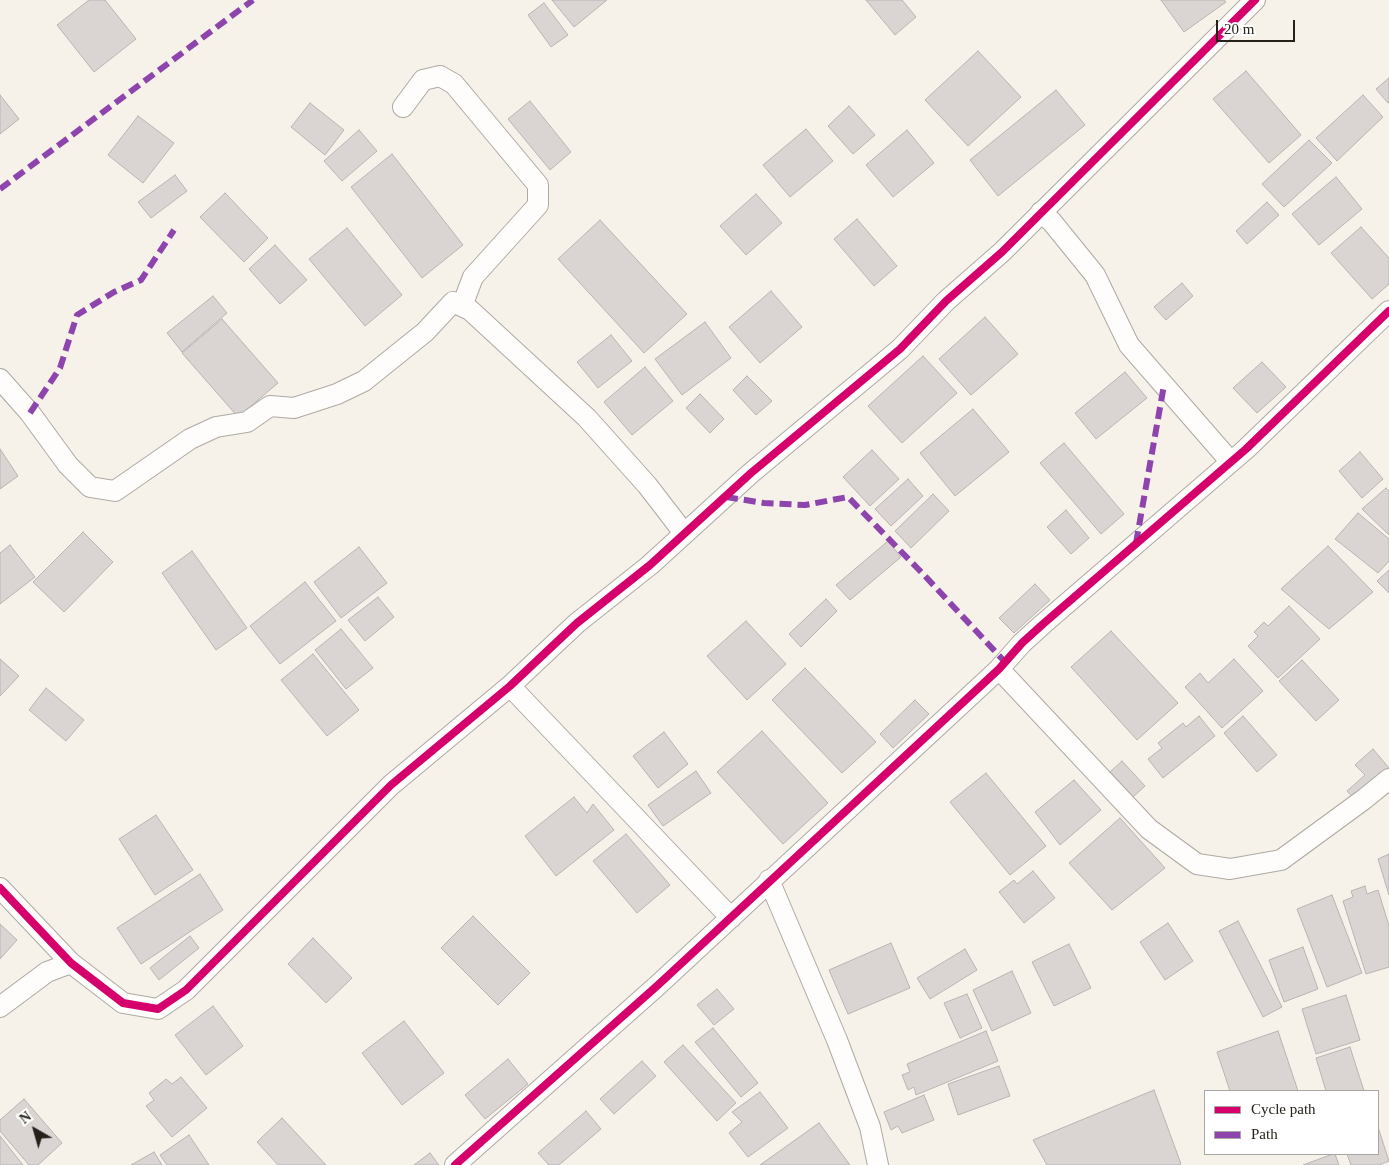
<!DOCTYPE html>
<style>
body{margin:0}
#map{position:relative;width:1389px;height:1165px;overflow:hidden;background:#f7f2e9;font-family:"Times New Roman",serif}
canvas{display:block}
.legend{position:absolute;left:1204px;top:1090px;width:175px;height:65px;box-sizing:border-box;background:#fff;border:1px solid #a8a7a3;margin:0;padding:6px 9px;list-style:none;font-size:15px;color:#26221a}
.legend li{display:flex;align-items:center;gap:10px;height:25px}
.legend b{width:25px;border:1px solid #a8a7a3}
.north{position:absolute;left:10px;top:1105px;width:50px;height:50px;-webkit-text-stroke:4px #fff;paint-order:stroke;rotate:322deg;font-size:14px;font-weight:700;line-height:20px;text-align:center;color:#26221a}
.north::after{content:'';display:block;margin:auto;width:18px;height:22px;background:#26221a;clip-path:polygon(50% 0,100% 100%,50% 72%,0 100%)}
.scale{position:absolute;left:1216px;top:20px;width:79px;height:22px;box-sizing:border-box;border:2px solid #26221a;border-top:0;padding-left:6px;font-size:15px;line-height:18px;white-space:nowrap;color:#26221a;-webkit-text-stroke:4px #fff;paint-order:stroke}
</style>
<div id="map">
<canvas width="1389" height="1165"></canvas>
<ul class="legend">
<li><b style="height:6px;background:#d6006c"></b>Cycle path</li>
<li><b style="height:6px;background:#8e44ad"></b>Path</li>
</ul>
<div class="north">N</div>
<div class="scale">20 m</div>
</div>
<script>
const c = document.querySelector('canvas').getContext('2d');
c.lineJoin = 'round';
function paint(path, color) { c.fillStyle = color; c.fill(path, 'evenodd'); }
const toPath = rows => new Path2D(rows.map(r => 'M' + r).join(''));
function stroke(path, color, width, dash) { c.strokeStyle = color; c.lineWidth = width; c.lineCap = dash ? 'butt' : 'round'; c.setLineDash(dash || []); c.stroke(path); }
const building = toPath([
 [89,0,105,0,136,39,94,72,57,25,89,0],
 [552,0,607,0,574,27,552,0],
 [866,0,902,0,916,17,895,35,866,0],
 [1161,0,1224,0,1226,2,1184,32,1161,0],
 [544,3,568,35,551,47,528,15,544,3],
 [978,51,1021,97,968,146,925,100,978,51],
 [1246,71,1301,135,1269,163,1213,99,1246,71],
 [1389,78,1389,102,1388,103,1376,89,1389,78],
 [1056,90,1085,125,998,196,970,160,1056,90],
 [0,95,19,119,0,134,0,95],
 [1363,95,1383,117,1337,161,1316,138,1363,95],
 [530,101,571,152,550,170,508,119,530,101],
 [310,103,344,130,325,155,291,127,310,103],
 [849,106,875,135,853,154,828,126,849,106],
 [138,116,174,143,143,183,108,155,138,116],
 [806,129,833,161,790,197,763,165,806,129],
 [359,130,377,151,342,181,324,161,359,130],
 [907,130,934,163,893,197,866,165,907,130],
 [1309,140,1332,163,1284,207,1262,184,1309,140],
 [392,154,463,245,422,278,351,187,392,154],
 [175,175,187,191,151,218,138,202,175,175],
 [1336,177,1362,209,1319,245,1292,214,1336,177],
 [225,193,268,238,244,262,200,217,225,193],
 [756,194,782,223,746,255,720,226,756,194],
 [1267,202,1279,215,1247,244,1236,231,1267,202],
 [857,219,897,266,874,286,834,239,857,219],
 [600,220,687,314,644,353,558,259,600,220],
 [1361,227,1389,258,1389,284,1372,299,1331,253,1361,227],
 [347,228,402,295,365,326,309,259,347,228],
 [275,245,307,280,280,304,249,269,275,245],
 [1182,283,1193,296,1166,320,1154,307,1182,283],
 [771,291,802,327,760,363,729,327,771,291],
 [213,296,227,313,182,352,167,333,213,296],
 [985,317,1018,354,971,395,939,359,985,317],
 [222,319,278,383,238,417,182,353,222,319],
 [705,322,731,358,682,395,655,359,705,322],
 [611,335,632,361,598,388,577,362,611,335],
 [923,356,957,393,902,443,868,406,923,356],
 [1262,362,1286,387,1257,413,1233,388,1262,362],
 [645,367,673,401,632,435,604,402,645,367],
 [1125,372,1147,398,1096,439,1075,413,1125,372],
 [747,376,772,401,756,415,733,390,747,376],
 [700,394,724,419,710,433,686,408,700,394],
 [973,409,1009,452,955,496,920,453,973,409],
 [1064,443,1124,514,1101,534,1040,463,1064,443],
 [0,449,18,476,0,489,0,449],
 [872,450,899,479,870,506,843,477,872,450],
 [1360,452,1383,479,1362,498,1339,471,1360,452],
 [908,479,923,496,891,526,875,509,908,479],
 [1386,488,1389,491,1389,535,1362,509,1386,488],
 [933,494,949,511,911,548,895,531,933,494],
 [1066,510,1089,538,1071,554,1047,527,1066,510],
 [1358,513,1389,539,1389,561,1378,573,1335,539,1358,513],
 [83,532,113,562,64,612,33,582,83,532],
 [888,541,901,557,850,600,836,585,888,541],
 [10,545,35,577,0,604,0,553,10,545],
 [1328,546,1373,592,1329,629,1281,589,1328,546],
 [359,547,387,583,341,618,314,582,359,547],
 [192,551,247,628,216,650,162,573,192,551],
 [1389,570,1389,593,1377,581,1389,570],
 [305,582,336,621,280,664,250,626,305,582],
 [1035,584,1050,600,1014,633,999,618,1035,584],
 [378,597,394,617,365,641,348,620,378,597],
 [826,599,837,611,801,647,789,634,826,599],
 [1289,606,1320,639,1278,678,1248,646,1258,636,1254,632,1264,622,1268,626,1289,606],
 [746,621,786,664,747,700,707,656,746,621],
 [341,629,373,668,346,689,315,650,341,629],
 [1111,631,1178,703,1137,740,1071,667,1111,631],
 [313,654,359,710,327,736,281,680,313,654],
 [0,659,19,676,0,696,0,659],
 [1234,659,1263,691,1222,728,1185,687,1200,673,1208,683,1234,659],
 [1302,660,1339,700,1316,721,1279,681,1302,660],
 [805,668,876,742,842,773,772,700,805,668],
 [46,688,84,720,66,741,29,710,46,688],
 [915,700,929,714,893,748,880,734,915,700],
 [1199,716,1215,736,1163,778,1148,759,1162,748,1158,743,1183,723,1186,727,1199,716],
 [1243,716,1277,755,1257,772,1224,733,1243,716],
 [762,731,828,803,783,844,717,772,762,731],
 [664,732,688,764,658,788,633,756,664,732],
 [1373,749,1389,768,1389,774,1357,802,1347,791,1365,775,1355,765,1373,749],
 [1122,761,1145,786,1133,797,1110,772,1122,761],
 [696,771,711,793,663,826,648,805,696,771],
 [986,773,1046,846,1010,875,950,802,986,773],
 [1074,780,1101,810,1060,845,1035,812,1074,780],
 [574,797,587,813,593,804,614,830,556,876,525,836,574,797],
 [156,815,193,870,155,895,119,839,156,815],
 [1120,818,1165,868,1112,910,1069,863,1120,818],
 [626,834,670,885,637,913,593,861,626,834],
 [1389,854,1389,895,1378,859,1389,854],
 [1033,871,1055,898,1024,923,999,892,1014,880,1017,884,1033,871],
 [200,874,223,910,141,964,117,928,200,874],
 [1365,886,1367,894,1378,890,1389,926,1389,967,1366,974,1343,901,1353,897,1351,891,1365,886],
 [1332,895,1362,973,1327,987,1297,909,1332,895],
 [473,916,530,973,498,1005,441,948,473,916],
 [1238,921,1282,1007,1263,1017,1219,931,1238,921],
 [1168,923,1193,961,1165,980,1140,942,1168,923],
 [0,924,17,940,0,959,0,924],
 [190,936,199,948,159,980,150,968,190,936],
 [313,938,352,978,326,1003,288,964,313,938],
 [891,943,910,988,848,1014,829,970,891,943],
 [1069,944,1091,988,1054,1006,1032,962,1069,944],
 [1303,947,1318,989,1284,1002,1269,960,1303,947],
 [965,949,977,970,930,999,917,978,965,949],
 [1012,971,1031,1013,992,1031,973,990,1012,971],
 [717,989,734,1009,714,1025,697,1005,717,989],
 [967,994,982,1028,960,1038,944,1003,967,994],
 [1346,995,1360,1040,1316,1054,1302,1009,1346,995],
 [213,1006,243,1046,206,1075,175,1035,213,1006],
 [404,1021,444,1073,402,1105,362,1053,404,1021],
 [713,1028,758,1083,741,1097,695,1042,713,1028],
 [986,1031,998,1061,916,1095,914,1087,908,1090,902,1075,910,1072,907,1064,986,1031],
 [1278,1031,1298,1091,1230,1091,1217,1052,1278,1031],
 [683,1045,736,1103,717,1121,664,1062,683,1045],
 [1350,1047,1364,1091,1326,1091,1316,1058,1350,1047],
 [508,1059,528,1084,485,1119,465,1095,508,1059],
 [642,1061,656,1076,614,1114,600,1099,642,1061],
 [999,1066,1010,1096,958,1115,948,1084,999,1066],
 [181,1077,207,1108,172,1137,146,1106,154,1100,149,1093,166,1079,172,1084,181,1077],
 [1154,1090,1181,1164,1177,1165,1047,1165,1033,1140,1154,1090],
 [760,1092,788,1128,748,1157,729,1133,742,1122,732,1112,760,1092],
 [924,1095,934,1120,902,1133,898,1126,891,1130,884,1112,924,1095],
 [24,1099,62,1143,38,1165,29,1165,0,1131,0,1120,24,1099],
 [586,1111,601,1129,559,1165,549,1165,538,1153,586,1111],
 [282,1118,326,1165,278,1165,257,1142,282,1118],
 [819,1123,850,1165,760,1165,819,1123],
 [1378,1127,1389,1161,1379,1165,1351,1165,1347,1154,1378,1154,1378,1127],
 [189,1135,209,1165,167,1165,160,1155,189,1135],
 [0,1136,23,1165,0,1165,0,1136],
 [154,1152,162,1165,131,1165,154,1152],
 [430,1153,439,1165,414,1165,430,1153],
 [1333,1154,1335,1154,1339,1165,1303,1165,1333,1154]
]);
const street = toPath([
 [403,107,423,80,440,76,454,84,538,185,538,205,473,277,462,306],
 [1041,212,1052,222,1095,275,1129,345,1230,461],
 [0,379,30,413,68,465,90,487,115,491,190,439,216,427,247,422,270,406,294,408,337,394,364,381,425,332,453,302,470,310,587,418,647,485,684,533],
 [999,669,1149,829,1197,864,1230,869,1281,860,1363,800,1389,779],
 [510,686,731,918],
 [769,880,837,1040,870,1127,878,1165],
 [0,888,71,963,123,1003,158,1009,186,990,391,785,510,686,577,623,650,565,751,473,900,349,946,301,1002,252,1255,0],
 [0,1007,47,972,71,963],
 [455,1165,658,985,999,669,1022,643,1043,624,1246,449,1389,311]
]);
const quiet = toPath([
 [0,189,253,0],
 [30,413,60,368,77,315,114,292,141,280,174,230],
 [726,497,764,503,805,505,848,497,925,576,1005,662],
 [1136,543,1164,385]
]);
const cycleway = toPath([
 [0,888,71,963,123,1003,158,1009,186,990,391,785,510,686,577,623,650,565,751,473,900,349,946,301,1002,252,1255,0],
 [455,1165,658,985,999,669,1022,643,1043,624,1246,449,1389,311]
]);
paint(building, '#dad4d3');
stroke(building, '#b9b3b2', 1);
stroke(street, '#aea9a2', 22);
stroke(street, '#fefdfc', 20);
stroke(quiet, '#8e44ad', 6, [12, 6]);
stroke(cycleway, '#d6006c', 8);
</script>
